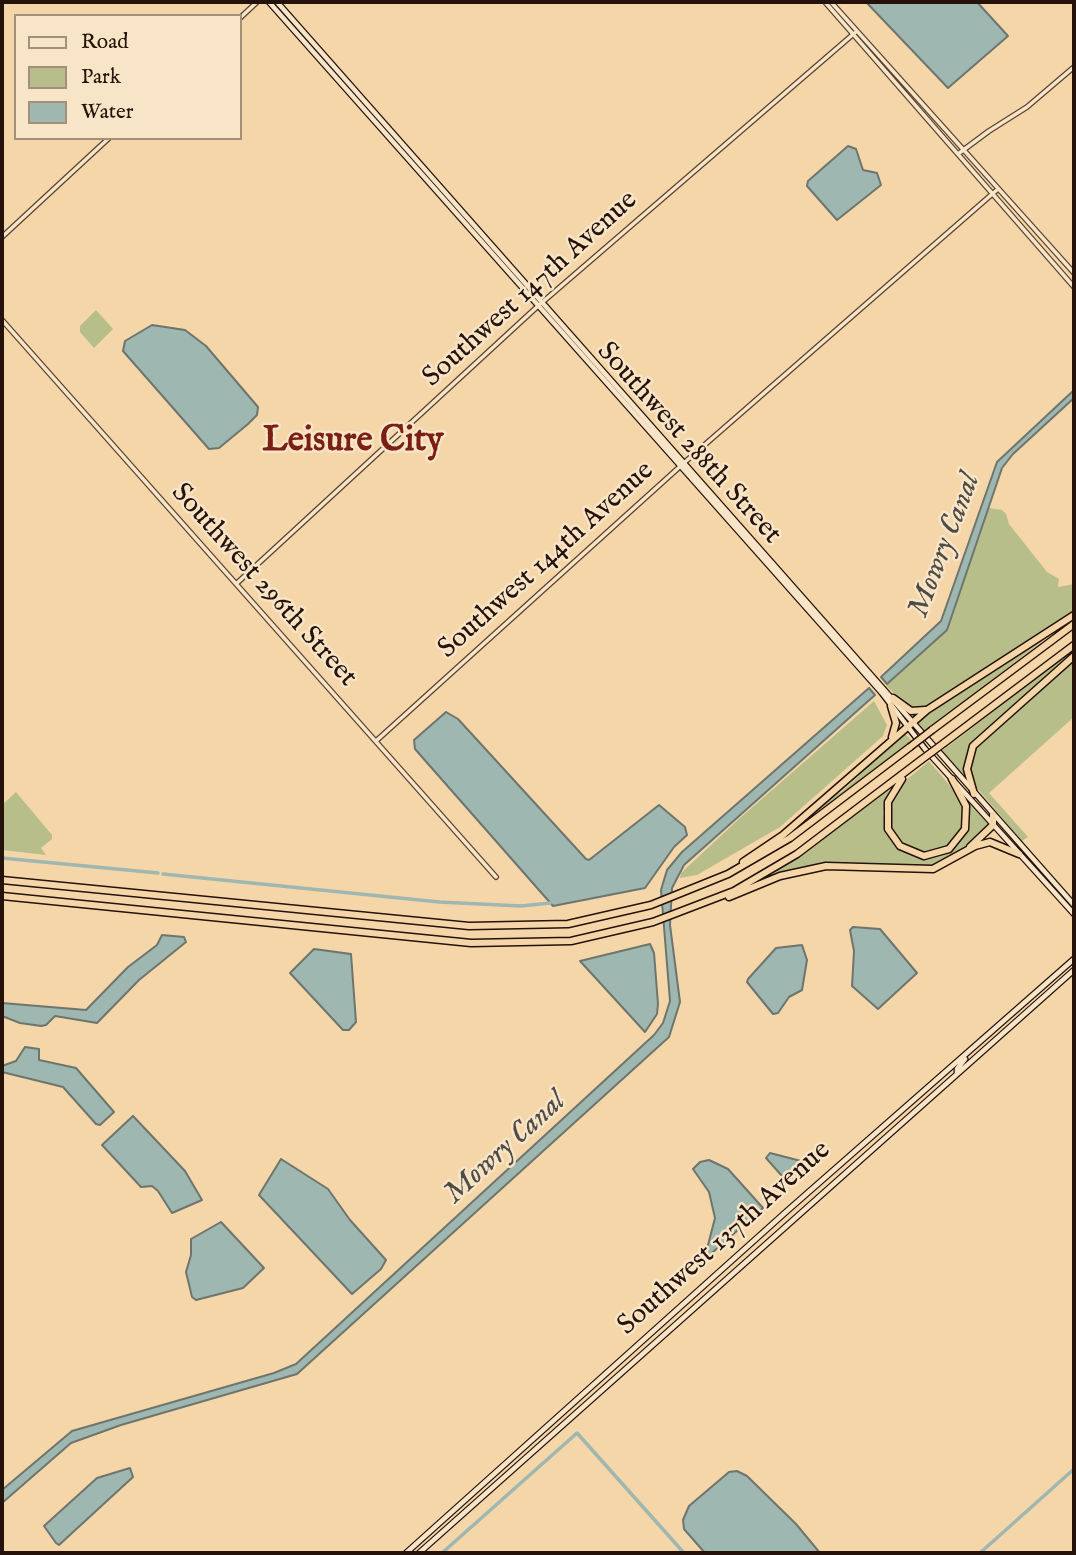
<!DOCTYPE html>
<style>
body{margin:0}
#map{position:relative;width:1076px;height:1555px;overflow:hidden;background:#f4d6a8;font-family:"IM FELL English",serif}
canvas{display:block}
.frame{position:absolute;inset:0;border:4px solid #24120b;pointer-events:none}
.legend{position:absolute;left:14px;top:14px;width:228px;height:126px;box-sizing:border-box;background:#f8e4c6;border:2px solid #a3907b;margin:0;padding:9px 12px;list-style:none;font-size:21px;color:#24120b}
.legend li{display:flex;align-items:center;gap:14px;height:35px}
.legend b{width:35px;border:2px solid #a3907b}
</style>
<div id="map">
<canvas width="1076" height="1555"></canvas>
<div class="frame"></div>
<ul class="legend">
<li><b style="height:9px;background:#f8e4c6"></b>Road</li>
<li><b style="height:19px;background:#b8be8a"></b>Park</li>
<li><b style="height:19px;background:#9eb7b0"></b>Water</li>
</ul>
</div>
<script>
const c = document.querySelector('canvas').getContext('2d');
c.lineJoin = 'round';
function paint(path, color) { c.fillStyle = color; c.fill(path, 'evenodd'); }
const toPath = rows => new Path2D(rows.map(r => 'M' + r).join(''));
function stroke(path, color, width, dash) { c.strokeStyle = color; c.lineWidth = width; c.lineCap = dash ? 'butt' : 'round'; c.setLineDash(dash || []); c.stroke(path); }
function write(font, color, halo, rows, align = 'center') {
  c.font = font + ' "IM FELL English",serif'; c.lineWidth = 5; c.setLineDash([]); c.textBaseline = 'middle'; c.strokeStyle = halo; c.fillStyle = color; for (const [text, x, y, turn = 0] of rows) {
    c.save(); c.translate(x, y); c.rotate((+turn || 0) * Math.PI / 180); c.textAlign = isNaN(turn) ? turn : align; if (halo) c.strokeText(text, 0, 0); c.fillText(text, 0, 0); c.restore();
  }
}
const green = toPath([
 [96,310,113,329,94,348,80,332,80,326],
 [989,508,1002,510,1006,514,1009,524,1047,572,1059,579,1058,587,1074,584,1074,613,928,706,914,711,886,686,947,630],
 [1062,626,924,732,915,721],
 [1074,649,1074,655,975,741,966,757,966,780,942,751],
 [1074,659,1074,717,989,793,1028,837,1022,841,976,787,969,771,972,751],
 [874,701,887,725,883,736,780,827,697,875,680,878,681,873,740,818],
 [903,731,912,741,771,846,832,794,840,793,859,776,858,774],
 [929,761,962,800,963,828,948,847,926,854,898,840,890,825,891,802,899,786],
 [889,790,883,813,887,832,899,849,913,856,940,856,955,846,968,824,966,798,990,825,962,851,936,865,907,868,825,864,766,879],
 [16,792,52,835,52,839,41,848,46,855,2,850,2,805]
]);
const water = toPath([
 [866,2,977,2,1008,36,948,88,866,2],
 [848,146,856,149,863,170,877,173,881,185,837,220,807,186,808,181,848,146],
 [152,325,185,330,206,346,258,407,257,415,248,424,219,448,209,449,123,351,125,341,152,325],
 [1074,390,1074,398,1013,454,1002,468,947,630,887,684,881,677,941,621,997,462,1074,390],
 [869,688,875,695,684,865,672,888,670,925,680,1002,669,1037,297,1374,121,1425,71,1443,2,1503,2,1490,72,1431,274,1373,296,1364,654,1035,663,1023,670,1001,661,890,667,870,682,852,869,688],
 [446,712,458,719,586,859,589,860,659,805,685,827,687,835,674,847,645,888,553,906,415,749,414,740,446,712],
 [853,927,880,929,917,973,878,1009,852,986,854,951,850,930,853,927],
 [162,935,184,937,186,942,139,980,97,1023,55,1016,46,1025,41,1026,20,1023,2,1016,2,1003,86,1010,128,967,157,945,162,935],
 [650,944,654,953,658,1004,657,1014,645,1032,580,961,650,944],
 [802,945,807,960,802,990,789,997,778,1013,773,1014,747,982,748,979,776,948,802,945],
 [314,949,351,954,356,1022,349,1030,343,1030,290,973,314,949],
 [25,1047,39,1049,39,1060,76,1068,114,1112,100,1125,96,1124,63,1087,2,1072,2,1066,16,1061,25,1047],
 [133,1116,185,1171,202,1200,172,1213,158,1191,152,1186,141,1187,102,1145,133,1116],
 [770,1153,801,1161,807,1167,807,1172,790,1185,766,1158,770,1153],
 [281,1159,328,1189,350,1220,386,1260,381,1269,352,1294,259,1195,281,1159],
 [709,1160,728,1169,763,1208,696,1267,694,1258,708,1245,715,1218,709,1192,693,1169,700,1162,709,1160],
 [221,1222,264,1268,243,1288,196,1300,192,1297,186,1272,191,1255,191,1239,221,1222],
 [130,1468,133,1477,59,1545,56,1543,44,1526,97,1478,130,1468],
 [737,1471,747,1476,796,1524,820,1553,705,1553,684,1529,683,1520,689,1506,729,1472,737,1471]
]);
const canal = toPath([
 [2,858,158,873],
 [163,874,439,902,521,906,550,903],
 [442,1553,577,1433,684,1553],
 [980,1553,1074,1469]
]);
const tertiary = toPath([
 [825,2,1074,287],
 [831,2,1074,273],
 [240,18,257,2],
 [958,154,989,131,1027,107,1074,67],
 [2,237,109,138],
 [2,320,496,877],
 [236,584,538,306,857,31],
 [376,741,685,462,998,189]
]);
const secondary = toPath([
 [269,2,882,693,925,749,1074,914],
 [277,2,1074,905],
 [957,1074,957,1069,965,1059],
 [406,1553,787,1211,1074,959],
 [419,1553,1074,970]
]);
const motorway = toPath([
 [893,698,911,711,925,710],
 [891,706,896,723,892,737],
 [932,730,1074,624],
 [944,743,1074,645],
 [902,779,888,802,888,829,900,846,924,856,949,849,965,829,966,806,952,779],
 [974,794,967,769,973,746,1074,656],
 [970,847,993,825,993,815],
 [743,862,783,835,927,710,1074,615],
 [2,880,469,926,568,924,651,905,728,874,790,838,910,747],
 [2,896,471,943,571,941,653,922,734,891,797,854,921,760],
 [729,897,780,876,826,866,933,869,975,846,990,842,1019,854]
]);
const motorwayBridge = toPath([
 [910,747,932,730],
 [921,760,944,743]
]);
const streetNames = [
 ["Southwest 147th Avenue",531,290,-42],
 ["Southwest 288th Street",688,444,48],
 ["Southwest 144th Avenue",547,561,-42],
 ["Southwest 296th Street",263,586,48],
 ["Southwest 137th Avenue",725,1239,-42]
];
const waterNames = [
 ["Mowry Canal",946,546,-69],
 ["Mowry Canal",506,1149,-42]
];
const districtNames = [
 ["Leisure City",353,443]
];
paint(green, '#b8be8a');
paint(water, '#9eb7b0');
stroke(water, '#6d756e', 2);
stroke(canal, '#9eb7b0', 3.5);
stroke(tertiary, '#584332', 6);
stroke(secondary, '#24120b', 7);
stroke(motorway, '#24120b', 9);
stroke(tertiary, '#f8e4c6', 3.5);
stroke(secondary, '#f8e4c6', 4.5);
stroke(motorway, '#f4d6a8', 6);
stroke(motorwayBridge, '#24120b', 9, []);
stroke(motorwayBridge, '#f4d6a8', 6);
write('28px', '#24120b', '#f8e4c6', streetNames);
write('italic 30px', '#4f4c45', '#f8e4c6', waterNames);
write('bold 35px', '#7a1f14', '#f8e4c6', districtNames);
</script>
